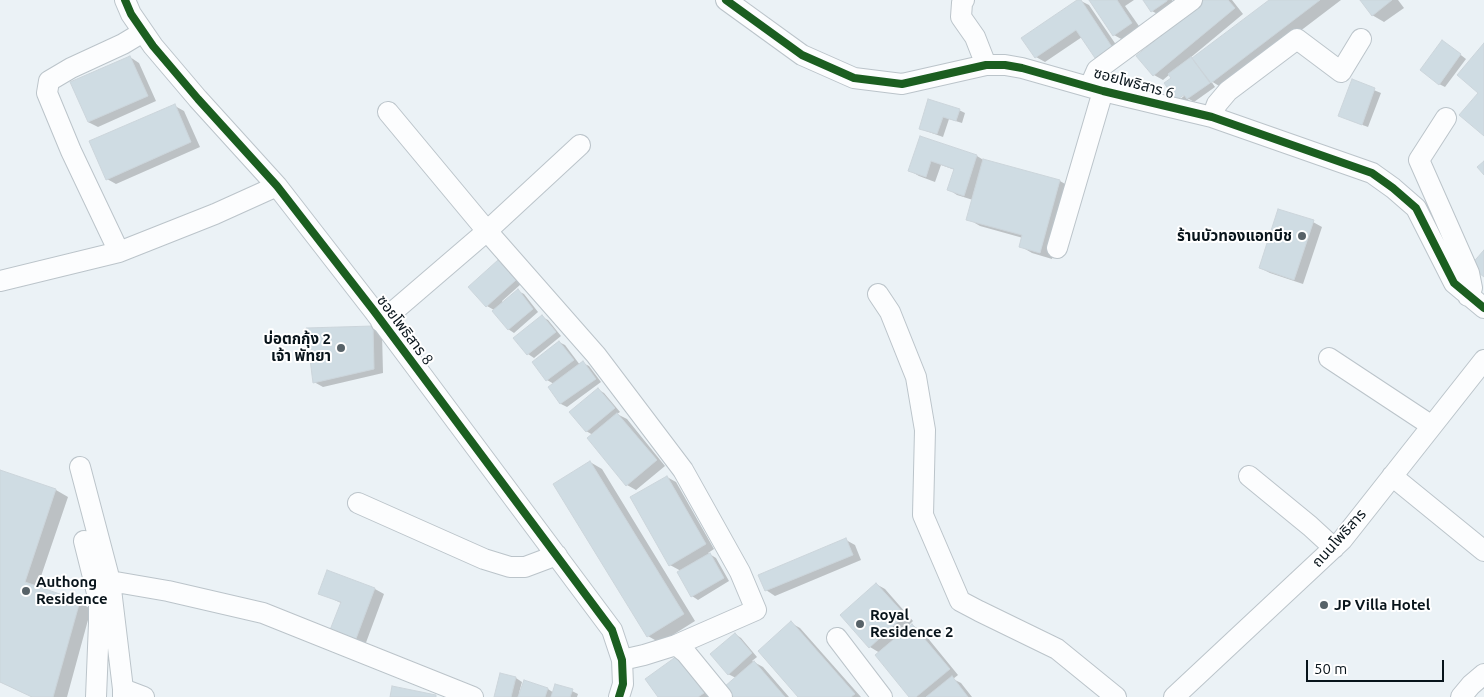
<!DOCTYPE html>
<meta charset="utf-8">
<style>
body{margin:0}
#map{position:relative;width:1484px;height:697px;overflow:hidden;background:#ebf2f6;font-family:Ubuntu,sans-serif}
canvas{display:block}
.scale{position:absolute;left:1306px;top:660px;width:138px;height:22px;box-sizing:border-box;border:2px solid #08141b;border-top:0;padding-left:6px;font-size:15px;line-height:18px;white-space:nowrap;color:#08141b;-webkit-text-stroke:4px #fff;paint-order:stroke}
</style>
<div id="map">
<canvas width="1484" height="697"></canvas>
<div class="scale">50 m</div>
</div>
<script>
const c = document.querySelector('canvas').getContext('2d');
c.lineJoin = 'round';
function paint(path, color) { c.fillStyle = color; c.fill(path, 'evenodd'); }
const toPath = rows => new Path2D(rows.map(r => 'M' + r).join(''));
function stroke(path, color, width, dash) { c.strokeStyle = color; c.lineWidth = width; c.lineCap = dash ? 'butt' : 'round'; c.setLineDash(dash || []); c.stroke(path); }
function write(font, color, halo, rows, align = 'center') {
  c.font = font + ' Ubuntu,"Noto Sans Thai",sans-serif'; c.lineWidth = 4; c.setLineDash([]); c.textBaseline = 'middle'; c.strokeStyle = halo; c.fillStyle = color; for (const [text, x, y, turn = 0] of rows) {
    c.save(); c.translate(x, y); c.rotate((+turn || 0) * Math.PI / 180); c.textAlign = isNaN(turn) ? turn : align; if (halo) c.strokeText(text, 0, 0); c.fillText(text, 0, 0); c.restore();
  }
}
const shadow = toPath([
 [1079,0,1089,5,1121,52,1105,63,1096,57,1082,37,1045,62,1036,57],
 [1091,0,1134,0,1125,6,1141,29,1123,40,1114,35],
 [1145,0,1172,0,1176,6,1161,16,1152,11],
 [1206,0,1232,0,1243,14,1190,58,1193,60,1271,0,1341,0,1224,89,1211,81,1215,87,1194,102,1189,99,1183,103,1179,100,1189,92,1173,79,1170,74,1163,80,1154,75],
 [1361,0,1398,0,1404,8,1384,22,1372,15],
 [1448,45,1466,59,1445,87,1439,84],
 [130,57,139,63,156,101,98,127,88,122],
 [1352,81,1381,93,1368,127,1346,119],
 [929,100,959,110,965,113,962,123,949,119,943,137,926,131,921,128],
 [175,106,184,111,200,147,116,184,107,179],
 [921,138,977,156,985,161,1060,181,1072,188,1052,259,1032,253,1020,246,1023,238,980,226,968,219,973,200,957,195,948,189,955,170,941,165,935,182,919,176,910,171],
 [1313,222,1322,227,1303,284,1270,273,1260,268],
 [498,262,504,265,521,284,502,301,503,303,518,291,524,294,538,312,514,333,508,329,494,310,487,306],
 [542,317,548,320,561,336,534,358,528,354],
 [373,328,382,333,383,373,323,387,314,382],
 [559,342,565,345,580,365,583,363,589,366,601,382,567,407,561,404,550,387,554,384,547,380,533,363],
 [599,390,604,393,620,412,617,414,627,419,665,466,636,490,627,485,593,435,586,431],
 [590,462,602,469,695,621,660,643,648,636],
 [0,471,56,490,68,497,37,588,79,602,91,609,67,697,32,697,0,682],
 [667,477,676,482,714,549,708,553,716,558,729,581,698,600,692,596,678,573,681,571,670,565],
 [846,540,855,545,861,560,775,596,766,590],
 [328,571,375,589,384,594,364,648,339,639,341,603,320,593],
 [876,584,885,589,913,621,905,629,906,630,912,625,922,631,958,675,953,679,961,683,972,697,911,697,880,653,870,647],
 [791,623,800,628,861,697,800,697],
 [735,634,741,638,757,657,752,661,763,667,789,697,735,697,736,678,728,674],
 [677,658,711,697,660,697],
 [501,675,516,678,522,682,519,693,521,694,525,682,548,689,554,693,572,691,578,694,577,697,495,697]
]);
const building = toPath([
 [1077,0,1081,0,1112,47,1095,58,1076,30,1035,58,1021,38,1077,0],
 [1089,0,1117,0,1132,23,1113,36,1089,0],
 [1143,0,1167,0,1167,1,1151,12,1143,0],
 [1204,0,1228,0,1235,8,1153,76,1136,56,1204,0],
 [1269,0,1320,0,1211,83,1192,58,1269,0],
 [1360,0,1392,0,1372,16,1360,0],
 [1442,40,1461,54,1439,85,1420,70,1442,40],
 [1484,43,1484,136,1459,115,1478,93,1457,75,1484,43],
 [130,56,148,96,88,122,70,82,130,56],
 [1191,57,1210,83,1187,99,1184,95,1176,100,1164,83,1171,78,1168,74,1191,57],
 [1352,79,1375,88,1362,125,1338,116,1352,79],
 [928,99,960,109,956,121,943,117,937,134,919,129,928,99],
 [175,104,191,142,106,180,89,141,175,104],
 [920,136,977,155,964,196,947,190,954,169,931,161,926,177,908,171,920,136],
 [983,159,1060,180,1040,253,1019,247,1022,235,966,220,983,159],
 [1484,161,1484,175,1477,167,1484,161],
 [1278,209,1314,220,1294,280,1259,268,1278,209],
 [1484,250,1484,277,1470,266,1484,250],
 [498,260,516,280,486,307,468,287,498,260],
 [518,289,533,309,508,330,492,311,518,289],
 [542,315,556,332,527,355,513,338,542,315],
 [373,326,374,369,313,383,306,328,373,326],
 [559,341,574,360,546,381,532,362,559,341],
 [583,361,596,379,560,404,548,387,583,361],
 [598,388,615,408,586,432,569,412,598,388],
 [617,413,657,460,626,486,587,438,617,413],
 [590,461,684,614,647,637,553,484,590,461],
 [0,470,56,489,25,582,80,601,53,697,32,697,0,682,0,470],
 [667,476,706,544,669,566,630,497,667,476],
 [846,538,853,555,765,591,758,575,846,538],
 [710,553,724,578,691,597,677,572,710,553],
 [327,570,375,588,354,644,328,635,341,602,318,594,327,570],
 [876,583,905,615,869,648,840,615,876,583],
 [791,621,855,694,851,697,798,697,758,651,791,621],
 [912,624,950,669,916,697,909,697,875,655,912,624],
 [735,633,752,653,728,675,710,654,735,633],
 [677,656,704,693,698,697,658,697,645,679,677,656],
 [754,661,785,697,733,697,724,687,754,661],
 [500,673,516,677,511,697,494,697,500,673],
 [952,676,968,697,926,697,952,676],
 [524,680,548,688,545,697,518,697,524,680],
 [555,684,573,689,570,697,551,697,555,684],
 [392,686,436,695,436,697,390,697,392,686]
]);
const minor = toPath([
 [125,0,131,14,153,46,198,99,277,186,374,311,612,630,622,660,623,684,619,697],
 [726,0,802,55,854,78,902,84,986,65,1005,65,1022,68,1103,91,1212,117,1372,173,1393,188,1416,208,1454,283,1484,308],
 [964,0,962,3,961,17,975,37,986,65],
 [1090,86,1097,70,1192,0],
 [388,112,487,231,596,355,683,470,740,572,756,610,676,645,644,655,622,660],
 [1212,117,1217,104,1228,91,1297,39,1341,72,1361,39],
 [1446,118,1419,160,1469,273,1472,288,1468,296],
 [1057,248,1103,91],
 [119,252,71,151,47,93,49,81,71,68,123,44,143,32],
 [0,281,119,252,215,214,277,186],
 [878,294,890,312,916,377,925,430,923,515,960,601,979,611,1057,649,1116,697],
 [381,322,487,231,580,145],
 [1329,358,1432,426],
 [80,467,110,581,123,689,123,697],
 [1249,476,1310,526,1334,548],
 [1392,476,1484,551],
 [358,503,484,559,510,567,525,567,557,555],
 [84,541,99,601,99,623,96,697],
 [110,581,168,591,263,613,473,697],
 [837,638,882,697],
 [676,645,686,653,722,697],
 [123,689,144,697],
 [1174,697,1342,540,1484,360],
 [1461,697,1471,685,1484,674]
]);
const cycleway = toPath([
 [125,0,131,14,153,46,198,99,277,186,374,311,612,630,622,660,623,684,619,697],
 [726,0,802,55,854,78,902,84,986,65,1005,65,1022,68,1103,91,1212,117,1372,173,1393,188,1416,208,1454,283,1484,308]
]);
const markers = [
 [1302,236,5,"#576268"],
 [341,348,5,"#576268"],
 [26,591,5,"#576268"],
 [1324,605,5,"#576268"],
 [860,624,5,"#576268"]
];
const streetNames = [
 ["ซอยโพธิสาร 6",1134,83,15],
 ["ซอยโพธิสาร 8",405,330,53],
 ["ถนนโพธิสาร",1339,538,-48]
];
const poiNames = [
 ["ร้านบัวทองแอทบีช",1292,236,"right"],
 ["บ่อตกกุ้ง 2",331,339,"right"],
 ["เจ้า พัทยา",331,356,"right"],
 ["Authong",36,582],
 ["Residence",36,599],
 ["JP Villa Hotel",1334,605],
 ["Royal",870,615],
 ["Residence 2",870,632]
];
paint(shadow, '#0003');
paint(building, '#cfdce3');
stroke(building, '#ccd5db', 1);
stroke(minor, '#bbc4ca', 22);
stroke(minor, '#fcfdfe', 20);
stroke(cycleway, '#1b5e20', 8);
for (const [x, y, r, color] of markers) { const dot = new Path2D(); dot.arc(x, y, r, 0, 2 * Math.PI); c.fillStyle = color; c.fill(dot); stroke(dot, '#fff', 2); }
write('15px', '#08141b', '#fff', streetNames);
write('bold 15px', '#08141b', '#fff', poiNames, 'left');
</script>
